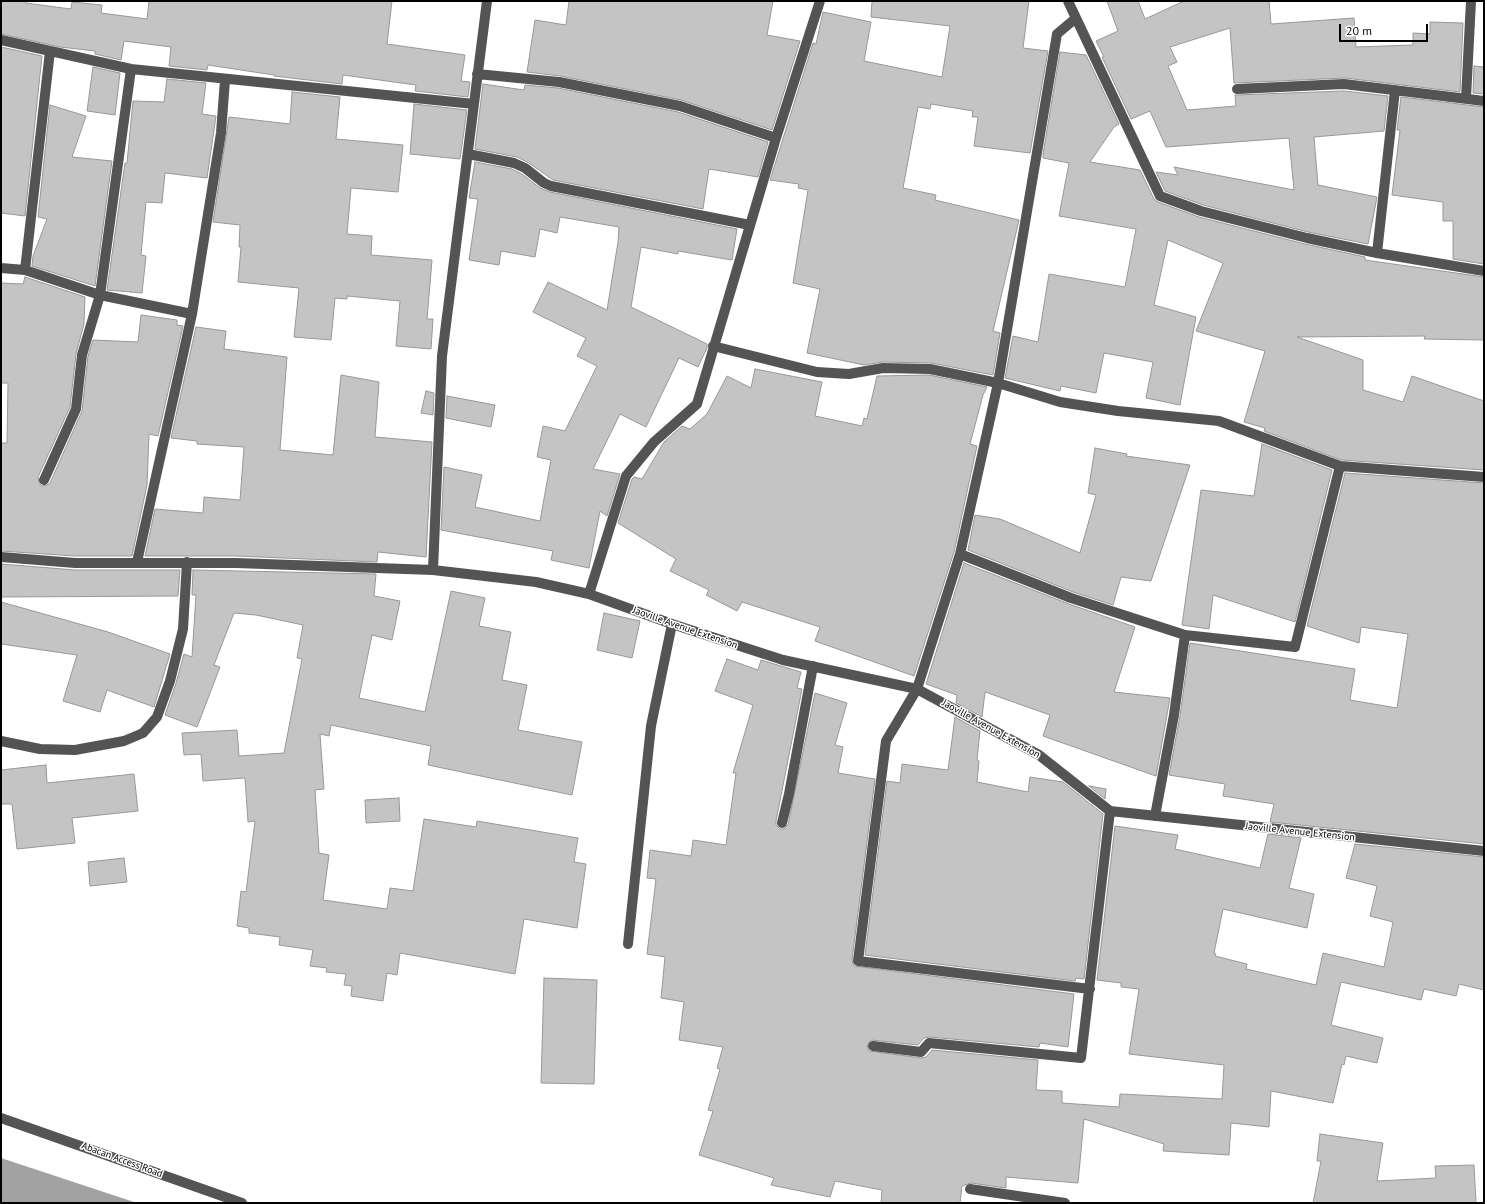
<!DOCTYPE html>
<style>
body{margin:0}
#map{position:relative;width:1485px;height:1204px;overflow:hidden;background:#fff;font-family:"PT Sans",sans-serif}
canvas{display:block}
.frame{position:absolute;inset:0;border:2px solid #000;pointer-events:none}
.scale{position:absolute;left:1339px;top:24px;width:89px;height:18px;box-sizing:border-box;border:2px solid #000;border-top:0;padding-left:5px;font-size:12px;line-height:14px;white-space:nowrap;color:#000;-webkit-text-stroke:3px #fff;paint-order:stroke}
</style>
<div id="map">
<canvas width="1485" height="1204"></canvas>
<div class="frame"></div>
<div class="scale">20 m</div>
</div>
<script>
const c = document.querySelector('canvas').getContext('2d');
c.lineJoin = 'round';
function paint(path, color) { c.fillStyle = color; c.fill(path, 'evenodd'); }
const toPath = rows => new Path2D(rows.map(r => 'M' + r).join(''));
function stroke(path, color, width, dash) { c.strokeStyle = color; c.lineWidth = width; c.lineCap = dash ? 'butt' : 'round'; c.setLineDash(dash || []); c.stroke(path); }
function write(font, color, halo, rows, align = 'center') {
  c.font = font + ' "PT Sans",sans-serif'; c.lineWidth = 3; c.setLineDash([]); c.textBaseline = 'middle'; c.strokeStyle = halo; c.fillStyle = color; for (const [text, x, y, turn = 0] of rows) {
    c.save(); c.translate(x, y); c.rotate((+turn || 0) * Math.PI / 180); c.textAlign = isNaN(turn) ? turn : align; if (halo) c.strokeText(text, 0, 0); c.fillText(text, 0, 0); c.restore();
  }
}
const water = toPath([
 [1,1158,137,1203,1,1203]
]);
const building = toPath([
 [1,1,26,1,26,3,71,9,72,2,102,5,101,13,147,19,149,1,392,1,387,44,465,55,461,81,470,82,468,97,415,91,416,85,343,75,342,84,274,76,274,75,208,65,207,70,169,66,171,47,124,41,121,60,95,54,95,51,60,47,1,34,1,1],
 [569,1,773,1,767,35,800,41,772,130,681,100,560,76,527,72,535,20,566,25,569,1],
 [872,1,1029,1,1023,48,1048,51,1030,153,974,146,978,117,972,117,973,111,931,104,930,109,918,107,903,188,936,195,935,200,1019,220,993,331,1000,333,993,375,931,363,883,362,864,365,807,353,820,289,793,283,808,190,798,188,799,184,770,180,813,43,816,44,823,12,871,22,864,61,942,77,950,26,871,17,872,1],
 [1107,1,1138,1,1145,19,1184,1,1269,1,1271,24,1354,18,1356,47,1413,45,1413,33,1430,34,1430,22,1463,23,1460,92,1345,78,1234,83,1230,28,1170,47,1177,62,1168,66,1187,110,1236,106,1235,95,1344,91,1388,96,1384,131,1314,137,1318,185,1377,197,1368,244,1308,232,1203,205,1165,191,1156,172,1178,175,1174,167,1294,190,1289,138,1166,147,1150,111,1131,119,1102,57,1104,57,1096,41,1118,31,1107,1],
 [1,47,42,56,25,216,1,213,1,47],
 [1060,52,1086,55,1119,124,1114,127,1090,162,1140,170,1154,199,1158,202,1199,217,1305,244,1365,257,1365,260,1484,277,1484,340,1424,339,1425,336,1297,337,1363,360,1363,390,1403,402,1412,376,1484,401,1484,470,1341,460,1264,431,1265,428,1244,422,1265,351,1196,331,1223,263,1168,240,1154,305,1196,317,1180,405,1146,398,1153,362,1104,353,1096,393,1061,386,1060,391,1005,378,1013,336,1038,342,1049,274,1125,287,1136,229,1059,216,1069,163,1043,158,1043,154,1060,52],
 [1474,66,1484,67,1484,94,1473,93,1474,66],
 [93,67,120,73,115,115,87,111,93,67],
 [167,79,206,83,202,114,216,116,207,178,165,173,162,203,146,202,141,255,146,256,142,293,107,290,125,163,127,163,133,101,164,102,167,79],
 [483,84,524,90,525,85,558,88,678,112,768,142,758,177,709,169,703,209,553,180,529,163,517,157,475,149,483,84],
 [292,92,340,97,336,139,403,145,398,192,351,188,347,234,372,236,371,255,432,260,427,319,433,319,431,349,396,346,400,301,347,296,347,299,335,298,331,340,294,337,299,288,238,282,241,247,239,247,240,225,213,222,229,117,290,124,292,92],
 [1401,97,1484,107,1484,264,1453,259,1453,221,1443,221,1443,202,1392,195,1400,130,1397,130,1401,97],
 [414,104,467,110,460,159,410,154,414,104],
 [50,105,86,116,72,157,112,161,95,286,32,266,33,256,47,219,38,217,50,105],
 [475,162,512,169,522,174,540,188,550,192,737,229,732,260,678,251,678,254,641,247,631,307,707,344,707,348,698,367,679,358,646,427,620,414,593,469,620,474,607,516,600,511,589,568,551,560,553,551,441,530,444,467,482,475,475,507,540,521,551,460,537,457,543,426,565,431,597,366,577,356,586,338,533,312,548,282,607,310,618,242,619,227,560,217,557,233,540,229,535,257,501,251,499,265,469,260,478,199,469,198,475,162],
 [25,277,85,297,84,324,76,354,70,407,38,477,39,483,42,486,47,485,50,483,82,411,88,356,93,340,138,342,141,315,177,320,177,325,183,326,158,436,149,434,147,485,132,556,75,556,1,551,1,443,7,443,8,383,1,383,1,283,23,284,25,277],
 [196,327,226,331,224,349,287,357,280,450,333,455,341,375,379,382,375,437,432,442,426,557,378,552,377,562,236,556,145,556,155,509,203,513,204,497,240,500,244,447,197,444,197,441,171,438,196,327],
 [755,369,822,382,815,416,862,426,864,418,867,419,877,376,929,375,987,387,983,395,970,444,977,446,954,552,914,676,815,641,820,627,742,602,737,611,706,595,709,590,670,571,676,559,618,523,632,479,634,477,642,479,664,442,682,426,690,429,707,414,727,376,751,388,755,369],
 [426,391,434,393,433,415,421,413,426,391],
 [447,396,495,405,491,427,446,418,447,396],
 [1262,444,1332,470,1295,622,1213,595,1209,629,1182,625,1201,490,1254,496,1262,444],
 [1095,448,1127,454,1126,456,1190,465,1151,581,1121,577,1113,605,1073,592,968,550,975,515,1000,519,1080,553,1096,495,1088,493,1095,448],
 [1345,473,1484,483,1484,844,1270,822,1274,804,1223,796,1225,784,1169,775,1180,716,1190,643,1355,669,1350,700,1397,708,1408,634,1361,627,1359,643,1307,626,1345,473],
 [964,563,1069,604,1135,627,1114,692,1170,698,1156,776,1043,736,1050,715,985,692,982,717,956,703,957,695,926,684,964,563],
 [1,564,75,570,180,570,178,596,1,597,1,564],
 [193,570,376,574,374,596,400,601,392,640,372,635,359,698,425,712,451,591,485,598,479,626,511,632,502,680,527,685,518,730,582,742,572,795,428,765,431,746,331,725,329,736,320,734,324,789,315,790,319,853,329,855,323,900,387,909,390,888,413,891,424,819,476,827,477,821,578,838,574,862,586,864,577,928,524,919,515,974,400,953,397,975,387,973,383,1001,351,996,352,986,344,985,346,974,326,972,327,968,310,966,313,950,279,945,280,937,249,933,249,928,237,926,241,891,246,892,255,821,248,822,245,778,203,781,201,754,184,755,182,733,237,730,239,756,284,753,302,659,297,658,303,625,256,615,234,613,214,665,220,667,197,727,165,715,176,683,184,654,192,657,196,595,192,595,193,570],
 [1,602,108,632,170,654,154,707,107,690,100,712,63,701,77,655,1,644,1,602],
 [604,613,640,621,632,658,597,650,604,613],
 [727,659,758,670,761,660,801,672,797,688,802,689,776,821,776,825,780,829,784,829,788,825,815,693,847,703,835,745,843,747,838,773,875,779,852,960,854,966,1074,994,1068,1047,1040,1043,1039,1047,930,1037,924,1038,918,1045,871,1040,867,1046,869,1051,921,1058,926,1057,932,1050,1038,1060,1036,1090,1062,1091,1062,1103,1119,1107,1120,1094,1222,1099,1224,1065,1129,1054,1139,989,1121,987,1121,983,1097,980,1115,826,1178,835,1175,849,1260,868,1268,834,1301,838,1289,888,1314,894,1307,928,1223,909,1214,953,1216,954,1215,956,1247,964,1246,969,1316,985,1323,953,1384,967,1393,922,1370,916,1377,886,1346,878,1355,844,1484,857,1484,990,1459,984,1456,996,1424,989,1421,1000,1341,982,1331,1025,1383,1038,1377,1063,1346,1056,1344,1065,1342,1064,1333,1103,1271,1091,1269,1127,1231,1123,1229,1155,1163,1151,1164,1144,1084,1119,1078,1183,1006,1177,1006,1188,971,1183,962,1186,960,1203,881,1203,882,1190,835,1181,830,1197,771,1185,774,1178,699,1155,713,1111,708,1110,720,1069,717,1068,723,1047,679,1040,684,1002,661,998,665,957,647,954,656,879,647,878,650,850,691,856,693,840,726,845,736,773,733,773,753,705,715,691,727,659],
 [955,717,980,731,977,760,979,761,977,782,1028,792,1030,777,1063,782,1103,814,1084,979,1076,978,1075,981,865,955,887,781,900,783,902,764,948,770,955,717],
 [46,765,47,783,134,774,138,811,72,818,75,843,17,849,12,804,1,804,1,770,46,765],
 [1089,786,1106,789,1105,799,1089,786],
 [399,798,400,821,366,823,365,800,399,798],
 [124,858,127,882,90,886,88,862,124,858],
 [544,978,597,980,594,1084,541,1083,544,978],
 [1320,1134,1383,1143,1377,1181,1436,1178,1435,1166,1474,1165,1476,1203,1313,1203,1321,1161,1317,1161,1320,1134]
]);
const minor = toPath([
 [1068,1,1160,196,1201,211,1307,238,1377,253,1484,271],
 [1076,18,1057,34,998,383,960,554,917,689,886,741,858,961,1090,989],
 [1,40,131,69,474,104],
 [477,74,559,82,680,106,776,138],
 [1237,89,1344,84,1484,101],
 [1466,98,1471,1],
 [468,154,514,163,525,168,544,183,551,186,750,225],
 [1377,253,1395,90],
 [1,268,25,270,100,295,192,314],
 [25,270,50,51],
 [713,346,817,372,849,374,883,368,930,369,998,383,1060,402,1118,411,1219,421,1340,466,1484,477],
 [44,480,76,409,82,355,100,295,131,69],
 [960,554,1071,598,1185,635,1174,715,1155,816],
 [1,557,75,563,236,563,433,570,536,582,589,594,672,624,783,660,917,689,1039,755,1110,811,1484,851],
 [137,562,192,314,221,133,225,80],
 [433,570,442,356,487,1],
 [589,594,626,476,654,442,697,404,776,138,820,1],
 [1185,635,1295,647,1340,466],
 [1,741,40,749,75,750,124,741,143,733,157,717,170,681,183,629,187,562],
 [782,823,789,794,813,666],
 [628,944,651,726,672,624],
 [873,1046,921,1052,929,1043,1081,1058,1110,811],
 [1,1118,242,1203],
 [970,1189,1065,1203]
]);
const streetNames = [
 ["Jaoville Avenue Extension",685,628,19],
 ["Jaoville Avenue Extension",991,729,29],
 ["Jaoville Avenue Extension",1300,832,6],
 ["Abacan Access Road",122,1160,20]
];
paint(water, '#a2a2a2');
paint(building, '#c4c4c4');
stroke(building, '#989898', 1);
stroke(minor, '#545454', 10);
write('10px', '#000', '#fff', streetNames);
</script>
